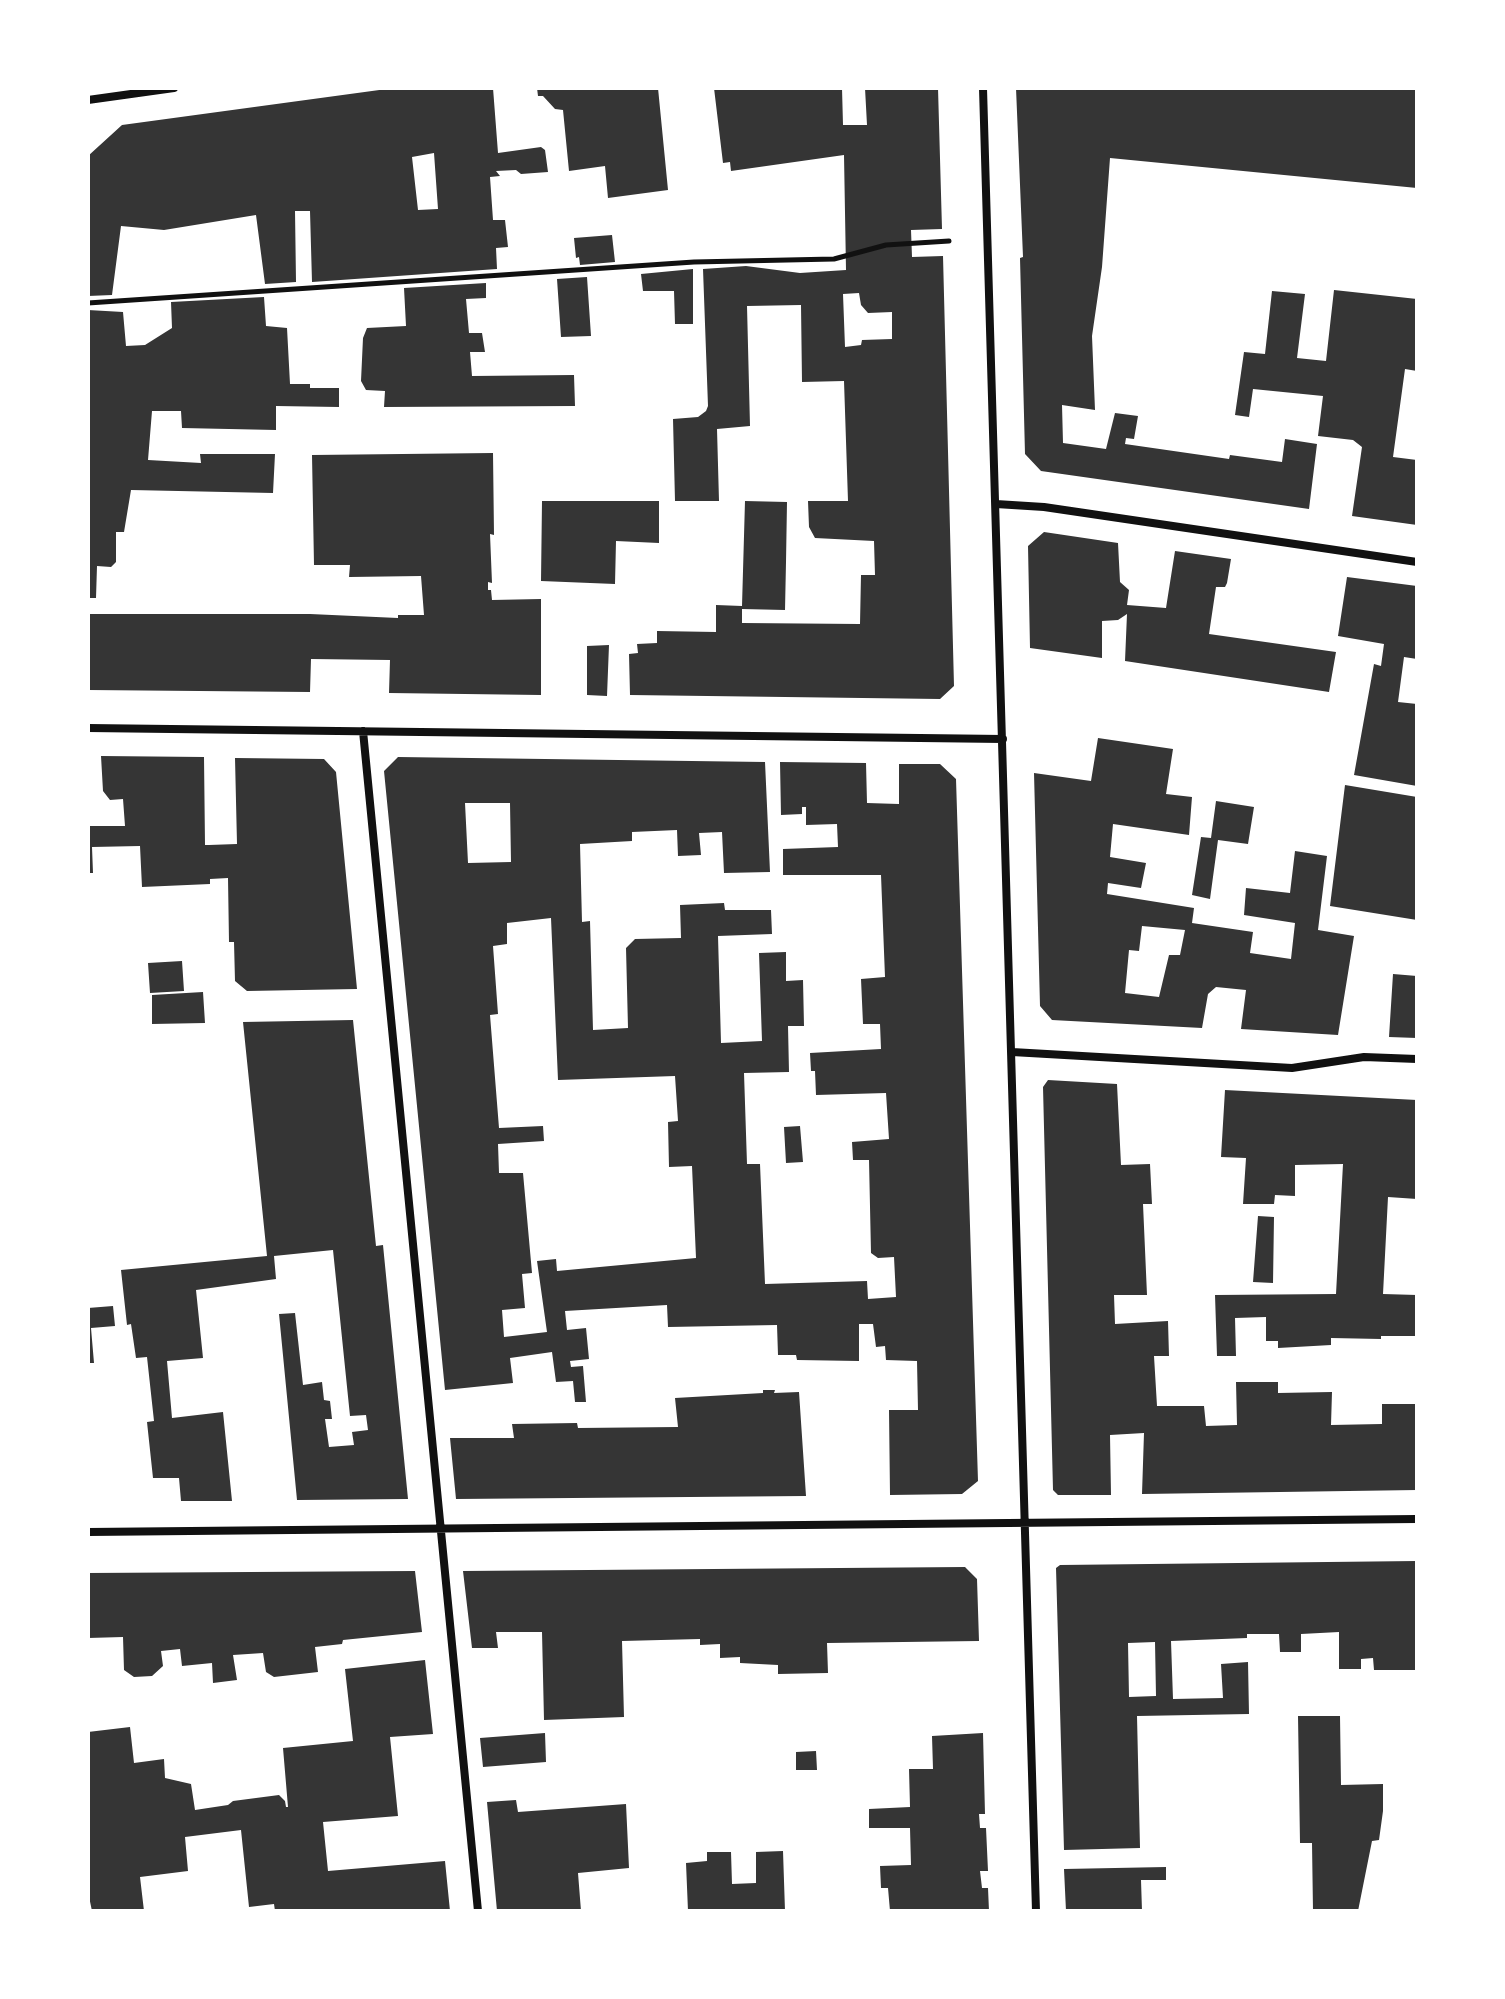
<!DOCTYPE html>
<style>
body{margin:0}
#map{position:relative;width:1505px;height:1999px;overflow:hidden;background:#fff;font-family:"Work Sans",sans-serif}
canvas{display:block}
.frame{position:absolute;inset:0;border:90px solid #fff;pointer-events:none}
</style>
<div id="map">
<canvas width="1505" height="1999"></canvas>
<div class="frame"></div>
</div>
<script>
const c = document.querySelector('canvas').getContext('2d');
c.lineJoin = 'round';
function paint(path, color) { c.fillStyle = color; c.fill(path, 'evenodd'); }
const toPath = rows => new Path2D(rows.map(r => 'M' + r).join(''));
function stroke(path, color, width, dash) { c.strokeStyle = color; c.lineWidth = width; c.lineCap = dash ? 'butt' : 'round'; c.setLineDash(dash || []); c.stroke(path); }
const building = toPath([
 [394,88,493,88,498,153,541,147,545,150,548,172,521,174,516,170,496,171,500,176,490,177,493,220,505,220,508,247,496,248,497,269,312,282,310,211,295,211,296,282,265,284,256,215,164,230,121,226,112,295,88,296,88,156,122,125],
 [434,153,438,209,418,210,412,157],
 [537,88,658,88,668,190,608,198,605,166,569,171,563,110,555,109,543,96,538,96],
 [714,88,842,88,843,125,867,125,865,88,938,88,942,229,911,230,912,257,943,256,954,686,940,699,630,695,629,654,638,653,637,644,657,643,657,631,716,632,716,605,742,606,745,501,787,502,786,562,785,610,742,609,742,623,860,624,861,575,875,575,874,541,815,538,809,527,808,501,848,501,844,381,802,382,801,305,747,306,750,426,717,429,719,501,675,501,673,419,698,417,706,411,708,406,703,269,746,266,800,273,846,270,844,155,731,171,730,162,723,163],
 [859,293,861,305,868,313,892,312,892,339,862,340,861,345,845,347,843,294],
 [1016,88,1417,88,1417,188,1110,158,1102,267,1092,336,1095,410,1062,405,1063,443,1106,449,1115,413,1138,416,1134,439,1126,438,1125,444,1229,459,1230,455,1282,462,1285,439,1317,444,1309,509,1041,471,1025,454,1020,258,1023,257],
 [612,235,615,262,580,265,579,257,576,258,574,238],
 [693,269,693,324,675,324,674,291,643,291,641,274],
 [587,277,591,336,561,337,557,279],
 [486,283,486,298,466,299,469,333,482,333,485,352,470,352,472,376,574,375,575,406,384,407,385,391,366,390,361,381,363,338,367,328,406,326,404,288],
 [1334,290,1417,299,1417,371,1405,369,1393,457,1417,460,1417,525,1352,516,1362,447,1353,440,1318,436,1323,396,1253,389,1249,417,1235,415,1244,352,1265,354,1272,291,1305,294,1297,358,1326,361],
 [264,297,266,326,287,328,290,384,310,384,310,388,339,388,339,407,276,406,276,430,182,428,181,411,152,411,148,460,201,463,200,454,275,454,273,493,131,490,124,532,116,532,116,562,111,567,97,566,96,598,88,598,88,310,123,312,126,346,145,345,172,328,171,302],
 [493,453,494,535,490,534,492,583,488,582,488,590,491,590,492,600,541,599,541,695,389,693,390,660,311,659,310,692,88,690,88,614,310,614,398,618,398,615,424,615,421,576,349,577,350,565,314,565,312,455],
 [542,501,659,501,659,543,616,541,615,584,541,581],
 [1044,532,1118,543,1120,582,1129,590,1127,605,1166,608,1175,551,1231,559,1227,583,1225,587,1216,587,1209,634,1336,652,1329,692,1125,661,1127,614,1118,620,1102,621,1102,658,1030,648,1028,546],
 [1347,577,1417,586,1417,659,1404,657,1398,702,1417,704,1417,786,1354,775,1374,664,1381,666,1384,644,1338,636],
 [609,645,607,696,587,695,587,646],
 [1098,738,1173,749,1166,794,1192,797,1189,835,1113,824,1110,857,1146,863,1141,888,1108,883,1107,894,1194,908,1192,923,1253,932,1250,953,1291,959,1295,923,1244,915,1246,888,1290,893,1295,851,1327,856,1318,930,1354,936,1338,1035,1241,1029,1246,990,1216,987,1208,994,1202,1028,1052,1020,1040,1006,1034,773,1091,781],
 [1142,926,1185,930,1180,955,1169,955,1159,997,1125,993,1129,950,1139,951],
 [101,756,204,757,205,845,209,845,237,844,235,758,324,759,336,772,357,989,247,991,235,981,234,942,229,942,228,878,210,879,210,884,142,887,140,846,92,847,93,873,88,873,88,826,125,826,123,799,110,800,103,791],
 [398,757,765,762,770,872,724,873,722,832,699,833,701,855,678,856,677,830,632,832,632,841,580,844,582,922,590,921,593,1030,628,1028,626,948,635,939,681,938,680,905,724,903,725,910,771,910,772,934,718,936,721,1043,762,1041,759,953,786,952,786,981,803,980,804,1026,788,1026,789,1072,744,1073,747,1164,760,1164,765,1284,867,1281,868,1299,896,1297,894,1257,878,1258,871,1253,869,1160,853,1160,852,1142,889,1139,886,1093,816,1095,815,1071,811,1071,810,1053,881,1049,880,1024,863,1024,861,979,885,977,881,875,783,875,783,849,838,847,837,824,806,825,806,807,802,807,802,814,781,815,780,762,866,763,867,803,899,804,899,764,940,764,956,779,978,1481,962,1494,890,1495,889,1410,918,1410,917,1361,886,1360,885,1346,876,1347,873,1324,859,1324,859,1361,797,1360,796,1355,778,1355,777,1325,668,1327,667,1305,565,1311,567,1330,586,1328,589,1359,570,1361,571,1367,583,1366,586,1402,575,1402,573,1381,556,1382,552,1352,510,1358,513,1383,445,1390,384,771],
 [465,803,510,803,511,862,468,863],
 [551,918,558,1080,675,1076,678,1121,668,1122,669,1167,692,1166,696,1258,557,1271,556,1259,537,1261,547,1332,504,1337,502,1310,525,1308,522,1274,532,1273,523,1173,499,1173,498,1144,544,1141,543,1126,499,1128,490,1015,498,1014,493,946,507,944,507,923],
 [1345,785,1417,797,1417,920,1330,906],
 [1216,801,1254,807,1248,844,1218,840,1210,899,1192,895,1201,837,1211,838],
 [182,961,184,991,150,993,148,963],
 [1393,974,1417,976,1417,1038,1389,1037],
 [203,992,205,1023,152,1024,152,995],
 [353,1020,376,1246,383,1245,408,1499,297,1500,279,1314,295,1313,303,1385,322,1382,324,1400,330,1401,332,1419,325,1419,329,1447,354,1445,352,1432,368,1430,366,1415,350,1416,333,1250,274,1256,276,1279,196,1290,203,1358,167,1361,172,1418,223,1412,232,1501,181,1501,179,1478,153,1478,147,1422,154,1421,147,1357,136,1358,131,1324,127,1325,121,1270,267,1256,243,1022],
 [1048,1080,1117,1084,1121,1165,1150,1164,1152,1204,1143,1204,1147,1295,1114,1295,1115,1324,1168,1321,1169,1356,1154,1356,1157,1406,1204,1406,1206,1426,1237,1425,1236,1382,1278,1382,1278,1393,1332,1392,1331,1425,1382,1424,1382,1404,1417,1404,1417,1490,1142,1494,1144,1433,1110,1435,1111,1495,1058,1495,1053,1490,1043,1087],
 [1225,1090,1417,1100,1417,1199,1388,1197,1383,1294,1417,1295,1417,1336,1381,1336,1381,1339,1331,1338,1331,1345,1278,1348,1278,1341,1266,1341,1266,1317,1235,1318,1236,1356,1217,1356,1215,1295,1336,1294,1343,1164,1295,1165,1295,1196,1275,1195,1274,1204,1243,1204,1246,1158,1221,1157],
 [800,1126,803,1162,786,1163,784,1127],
 [1258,1216,1274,1217,1273,1283,1253,1282],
 [113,1306,115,1326,91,1328,94,1363,88,1363,88,1308],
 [763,1390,775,1390,774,1393,799,1392,806,1496,456,1499,450,1438,514,1438,512,1424,577,1423,578,1428,678,1427,675,1398,763,1393],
 [1417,1561,1417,1670,1374,1670,1373,1658,1361,1659,1361,1669,1339,1669,1339,1632,1301,1634,1301,1652,1280,1652,1279,1634,1247,1634,1247,1638,1171,1641,1173,1699,1223,1698,1221,1664,1248,1662,1249,1714,1137,1716,1140,1848,1064,1850,1056,1568,1060,1565],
 [1155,1642,1156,1696,1129,1697,1128,1643],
 [965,1567,977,1579,979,1641,827,1643,828,1673,778,1674,778,1665,740,1663,740,1657,720,1658,720,1644,700,1645,700,1639,622,1641,624,1717,544,1720,542,1632,496,1632,498,1648,472,1648,463,1571],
 [415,1571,422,1632,343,1640,342,1644,315,1647,318,1672,274,1677,266,1672,263,1653,233,1655,237,1680,213,1683,212,1663,182,1666,180,1649,161,1651,163,1666,152,1676,134,1677,124,1670,123,1637,88,1638,88,1573],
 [425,1660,433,1734,390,1737,398,1816,323,1822,328,1871,445,1861,450,1911,275,1911,274,1904,249,1907,241,1830,185,1837,188,1871,140,1877,144,1911,92,1911,88,1892,88,1732,130,1727,134,1763,164,1759,165,1778,191,1784,195,1810,228,1805,233,1801,279,1795,285,1801,286,1807,288,1807,283,1748,353,1741,345,1669],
 [1298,1716,1340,1716,1341,1785,1383,1784,1383,1811,1379,1840,1372,1841,1358,1911,1313,1911,1312,1843,1300,1843],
 [545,1733,546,1762,483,1767,480,1738],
 [983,1733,985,1814,979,1814,980,1828,986,1828,988,1871,980,1871,982,1888,988,1888,989,1911,890,1911,888,1888,881,1888,880,1866,911,1865,910,1828,869,1828,869,1809,910,1807,909,1769,933,1769,932,1736],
 [816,1751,817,1770,796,1770,796,1752],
 [516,1800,518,1812,626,1804,629,1868,578,1873,581,1911,497,1911,487,1802],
 [783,1851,785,1911,688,1911,686,1863,707,1861,707,1852,731,1852,732,1884,756,1883,756,1852],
 [1166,1867,1166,1880,1141,1880,1142,1911,1066,1911,1064,1869]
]);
const path = toPath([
 [88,303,694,262,834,259,886,245,949,241]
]);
const minor = toPath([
 [983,88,1036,1911],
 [88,100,174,88],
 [996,504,1044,507,1417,562],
 [88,728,1003,739],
 [363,731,478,1911],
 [1012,1052,1292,1068,1364,1057,1417,1059],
 [88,1532,1417,1519]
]);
paint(building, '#353535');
stroke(path, '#111', 5);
stroke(minor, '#111', 8);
</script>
